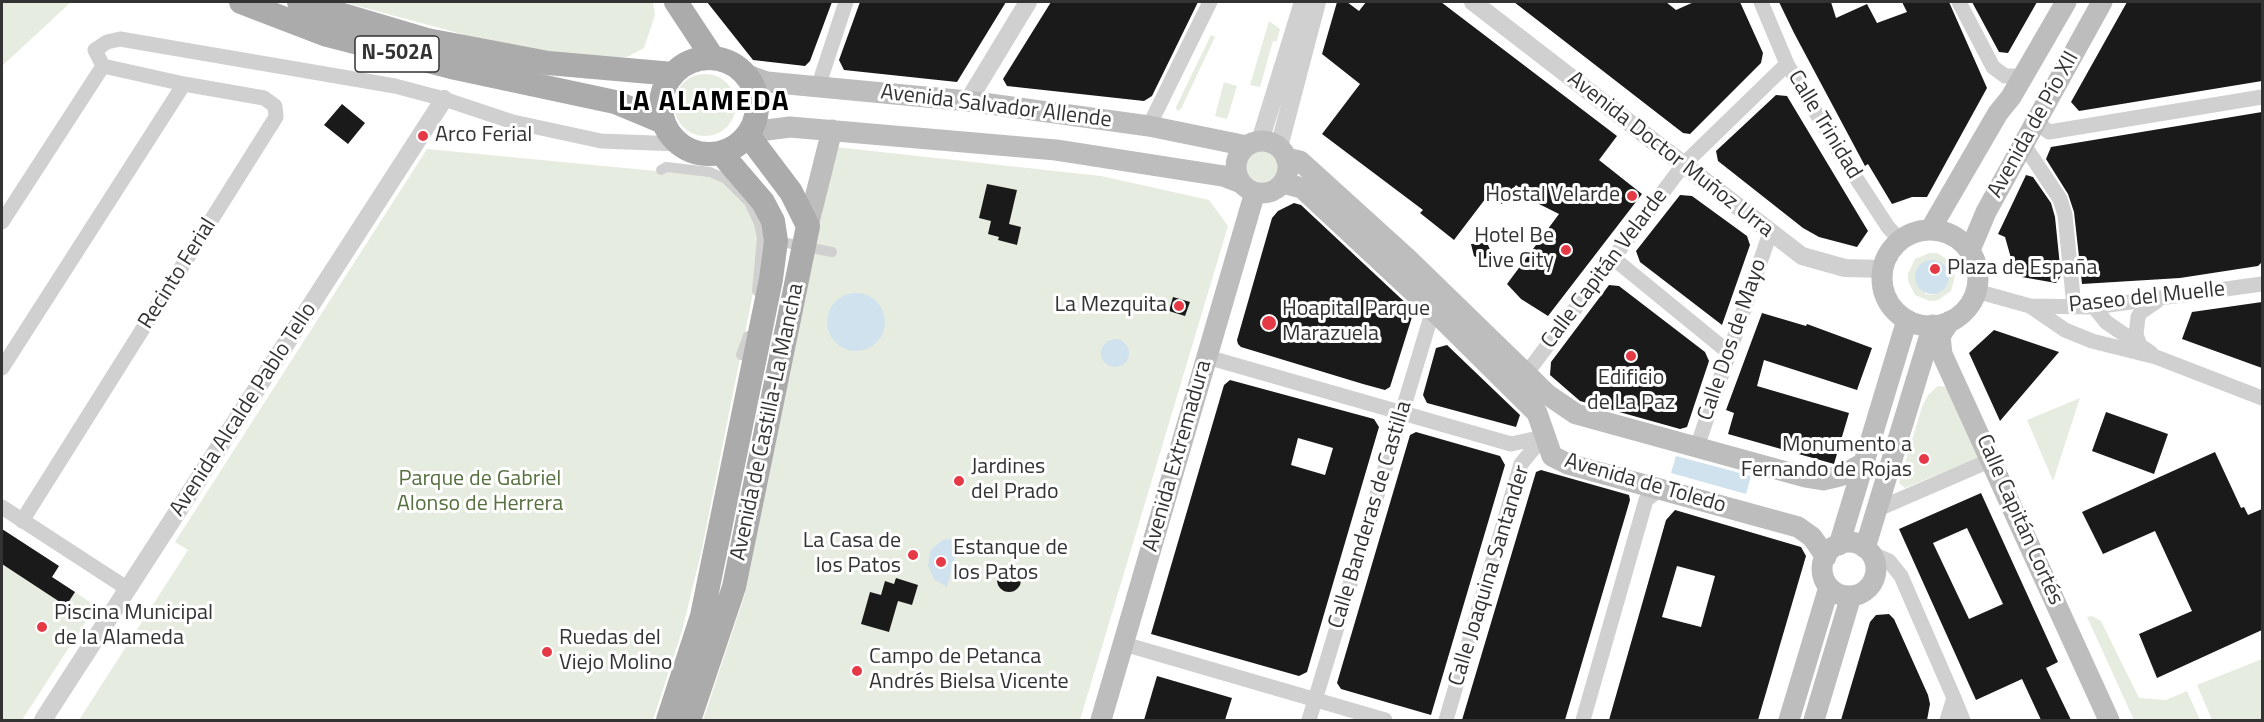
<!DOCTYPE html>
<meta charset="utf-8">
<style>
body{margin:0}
#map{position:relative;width:2264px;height:722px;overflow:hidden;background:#fff;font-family:"Titillium Web",sans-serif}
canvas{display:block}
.frame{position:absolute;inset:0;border:3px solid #333;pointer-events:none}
</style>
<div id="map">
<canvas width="2264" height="722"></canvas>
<div class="frame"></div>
</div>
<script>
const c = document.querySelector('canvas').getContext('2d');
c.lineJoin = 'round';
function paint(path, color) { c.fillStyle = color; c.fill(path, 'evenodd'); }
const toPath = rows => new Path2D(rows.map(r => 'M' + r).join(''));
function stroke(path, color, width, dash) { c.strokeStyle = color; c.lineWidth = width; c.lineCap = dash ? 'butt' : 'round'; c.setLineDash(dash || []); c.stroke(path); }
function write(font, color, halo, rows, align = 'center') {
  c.font = font + ' "Titillium Web",sans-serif'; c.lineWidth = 6; c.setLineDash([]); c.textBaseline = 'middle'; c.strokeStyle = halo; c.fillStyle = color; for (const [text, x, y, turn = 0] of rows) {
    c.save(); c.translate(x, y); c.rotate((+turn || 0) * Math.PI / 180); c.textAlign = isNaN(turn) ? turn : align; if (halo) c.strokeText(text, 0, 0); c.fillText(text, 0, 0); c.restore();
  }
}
const green = toPath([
 [2,2,71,2,2,66],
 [343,2,653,2,655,15,644,48,627,57,617,58,555,53,467,39,462,34],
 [1269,21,1280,29,1277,41,1273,41,1260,87,1250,85],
 [1211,35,1215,37,1181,109,1177,111,1176,107],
 '674 105a31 31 0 1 1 62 0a31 31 0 1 1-62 0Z',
 [1224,82,1237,86,1227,119,1215,116],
 [835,147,1101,176,1209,200,1228,226,1080,720,703,720,745,594],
 [1111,339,1125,342,1121,366,1112,367,1101,354,1103,345],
 [427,149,708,176,724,182,745,202,756,223,758,240,753,293,702,549,682,631,653,720,79,720,188,550,175,542],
 '1246 166a16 16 0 1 1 32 0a16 16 0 1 1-32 0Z',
 [1929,253,1937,253,1950,261,1955,276,1951,291,1938,300,1930,301,1915,295,1908,281,1908,274,1915,259],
 [1928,260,1938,261,1945,266,1949,274,1934,295,1925,294],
 [1938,386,1947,387,1980,457,1905,488,1899,483,1922,407,1928,395],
 [2080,398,2053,481,2027,420],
 [2,529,59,566,52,577,96,606,22,720,2,720],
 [2092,616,2101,621,2139,698,2166,700,2187,691,2200,720,2134,720,2087,617],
 [2262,659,2262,720,2212,720,2197,685]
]);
const water = toPath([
 '1915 277a17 17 0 1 1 34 0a17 17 0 1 1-34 0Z',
 '827 322a29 29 0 1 1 58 0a29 29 0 1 1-58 0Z',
 '1101 353a14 14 0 1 1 28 0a14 14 0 1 1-28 0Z',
 [1676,456,1751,476,1746,494,1671,473],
 [948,539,959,541,947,587,934,579,928,566,930,551,941,541]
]);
const building = toPath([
 [707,2,832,2,810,61,805,66,753,60],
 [860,2,1006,2,957,82,844,70,839,60],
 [1051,2,1198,2,1152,96,1144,101,1007,86,1003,79],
 [1337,2,1347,2,1359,11,1366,2,1441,2,1617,136,1599,160,1642,194,1548,316,1521,299,1507,284,1559,214,1539,204,1516,185,1502,204,1489,194,1454,240,1420,213,1423,210,1322,134,1360,84,1322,54],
 [1514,2,1666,2,1676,10,1694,2,1740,2,1763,53,1761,63,1690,134,1683,133],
 [1779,2,1831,2,1836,18,1867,4,1877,23,1907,12,1902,2,1949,2,1987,88,1927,197,1912,197,1892,204,1868,164,1865,166,1794,33],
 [1972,2,2037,2,2008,53,1999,52],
 [2127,2,2262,2,2262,81,2079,111,2071,102],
 [1776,95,1787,96,1868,231,1857,247,1819,237,1803,228,1718,161,1716,151],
 [342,104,365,123,348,144,324,125],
 [2262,112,2262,262,2258,266,2180,278,2082,284,2074,212,2068,194,2046,159,2051,147],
 [2026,175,2033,177,2051,203,2055,217,2061,276,2056,283,2016,276,2005,237,1998,234],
 [987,184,1017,190,1009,224,1021,227,1017,245,998,240,999,237,988,234,991,221,979,218],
 [1680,195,1692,196,1747,236,1750,245,1722,325,1640,262,1636,251],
 [1294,203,1301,205,1410,307,1412,317,1390,387,1385,390,1363,384,1241,347,1238,344,1237,340,1272,218,1278,211],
 [1484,243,1488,245,1491,252,1489,257,1481,260,1474,256,1471,244],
 [1609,285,1619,286,1705,352,1709,361,1687,427,1680,429,1580,401,1550,375,1551,362],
 [1173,297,1190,302,1185,316,1169,311],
 [2262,302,2262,368,2182,339,2192,312],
 [1762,313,1806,326,1807,324,1872,348,1857,390,1764,360,1757,386,1849,413,1834,464,1728,434,1734,413,1726,410],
 [1994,330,2059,352,2000,421,1969,353],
 [1447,345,1520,415,1516,427,1427,403,1423,395,1436,348],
 [1230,380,1374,419,1379,427,1307,672,1299,676,1151,634,1224,385],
 [1298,438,1333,448,1325,475,1291,465],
 [2106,412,2168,434,2154,474,2092,451],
 [1416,432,1500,456,1505,465,1431,715,1341,689,1337,683,1410,435],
 [2215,452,2241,508,2244,507,2248,515,2262,509,2262,630,2157,678,2139,634,2192,611,2155,531,2103,554,2082,512],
 [1541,470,1629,495,1630,500,1565,720,1462,720,1536,472],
 [1981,493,2058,662,2046,668,2071,720,2041,720,2022,679,1976,700,1899,529],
 [1967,528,2003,604,1969,619,1933,543],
 [1675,510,1801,547,1806,556,1758,720,1609,720,1666,520],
 [1677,566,1715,576,1701,627,1662,617],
 [2,529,59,566,52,577,75,592,66,606,2,564],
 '997 580a12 12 0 1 1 24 0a12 12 0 1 1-24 0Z',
 [896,578,918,585,912,605,898,601,889,632,861,624,870,592,881,595,885,581,894,584],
 [1889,614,1894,619,1928,695,1930,704,1927,720,1841,720,1870,622,1876,615],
 [1157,676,1232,698,1225,720,1144,720]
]);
const pedestrian = toPath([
 [661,170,666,167,710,172,726,179,749,202,759,223,762,238],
 [757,291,762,238,832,252],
 [741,355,748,336]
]);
const minor = toPath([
 [1761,2,1787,64,1843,158,1888,227,1900,240],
 [1959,2,1993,67,2005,76,2019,76,2026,72],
 [818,87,846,2],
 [2035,121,2049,132,2262,97],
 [1149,126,1210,2],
 [2024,145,2060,199,2065,215,2074,307],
 [2,222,103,66],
 [1613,258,1728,352],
 [1976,291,2030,306,2065,330,2092,341,2156,357,2262,398],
 [2030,306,2094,307,2262,284],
 [2094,307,2106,322,2151,353],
 [2140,345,2136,335,2138,317,2141,312,2157,301],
 [1207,357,1511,444,1543,437],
 [2,368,184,84],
 [1526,374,1684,164,1787,64],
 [1697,447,1770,233],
 [2,507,128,589],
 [1878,509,1991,460],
 [22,521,276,117,275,106,264,98,184,84,103,66,95,50,107,42,120,39,395,86,444,99,513,122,601,141,679,144],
 [1870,553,1889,561,1901,576,1954,698],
 [1124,644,1385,720],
 [1309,720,1433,310],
 [1446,720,1521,464,1543,437],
 [1583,720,1646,500,1660,489],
 [1947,720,1954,698,1963,720]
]);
const tertiary = toPath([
 [1473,2,1802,256,1845,268,1883,269],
 [968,101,1028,2],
 [1260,141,1303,2],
 [1279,147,1317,2],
 [43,720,444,99]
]);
const secondary = toPath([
 [745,74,767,82,968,101,1149,126,1247,146],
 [751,132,790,127,1056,150,1223,176,1241,183],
 '1236 167a26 26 0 1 1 52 0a26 26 0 1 1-52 0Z',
 [1286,158,1300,161,1408,259,1548,395,1576,414,1805,477,1823,480,1840,476,1862,464],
 [1283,183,1302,188,1433,310,1537,413,1552,456,1568,464,1798,527,1812,537,1826,557],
 [808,226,832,130],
 [1930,230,1998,113,2011,97,2066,2],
 '1882 278a48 48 0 1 1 96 0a48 48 0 1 1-96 0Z',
 [1970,250,1986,212,2102,2],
 [1950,321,1940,336,1942,354,2109,720],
 '1822 569a27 27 0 1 1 54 0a27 27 0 1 1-54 0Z',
 [1839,545,1907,320],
 [1865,548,1933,325],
 [1101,720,1255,192],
 [1789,720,1829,587],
 [1814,720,1851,596]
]);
const primary = toPath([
 [241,2,327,35,451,67,615,102,663,122],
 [299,2,427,40,548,63,673,74],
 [676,2,713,58],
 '661 106a48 48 0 1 1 96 0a48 48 0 1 1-96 0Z',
 [668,720,702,616,771,279,776,241,773,221,763,202,721,153],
 [689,720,734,587,808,226,791,192,748,135]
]);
const markers = [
 [423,136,6,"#e63946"],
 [1632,196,6,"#e63946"],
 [1566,250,6,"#e63946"],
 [1935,269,6,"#e63946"],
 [1179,306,6,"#e63946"],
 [1269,323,8,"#e63946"],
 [1631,356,6,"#e63946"],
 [1924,459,6,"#e63946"],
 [959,481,6,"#e63946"],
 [913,555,6,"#e63946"],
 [941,562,6,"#e63946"],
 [42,627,6,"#e63946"],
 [547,652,6,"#e63946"],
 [857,671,6,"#e63946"]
];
const shields = [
 [397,54,84]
];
const shieldNames = [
 ["N-502A",397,54]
];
const streetNames = [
 ["Avenida Salvador Allende",996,107,7],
 ["Calle Trinidad",1824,125,59],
 ["Avenida de Pío XII",2034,125,-61],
 ["Avenida Doctor Muñoz Urra",1670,155,38],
 ["Calle Capitán Velarde",1605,269,-53],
 ["Recinto Ferial",178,274,-58],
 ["Paseo del Muelle",2147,298,-6],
 ["Calle Dos de Mayo",1733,340,-71],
 ["Avenida Alcalde Pablo Tello",244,410,-57],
 ["Avenida de Castilla-La Mancha",768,422,-78],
 ["Avenida Extremadura",1178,456,-74],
 ["Avenida de Toledo",1645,484,16],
 ["Calle Banderas de Castilla",1371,515,-73],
 ["Calle Capitán Cortés",2019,520,66],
 ["Calle Joaquina Santander",1490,576,-73]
];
const poiNames = [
 ["Arco Ferial",435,136],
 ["Hostal Velarde",1620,196,"right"],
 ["Hotel Be",1554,237,"right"],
 ["Live City",1554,262,"right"],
 ["Plaza de España",1947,269],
 ["La Mezquita",1167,306,"right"],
 ["Hoapital Parque",1282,310],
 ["Marazuela",1282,335],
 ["Edificio",1631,379,"center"],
 ["de La Paz",1631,404,"center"],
 ["Monumento a",1912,446,"right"],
 ["Fernando de Rojas",1912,471,"right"],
 ["Jardines",971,468],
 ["del Prado",971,493],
 ["La Casa de",901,542,"right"],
 ["los Patos",901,567,"right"],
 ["Estanque de",953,549],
 ["los Patos",953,574],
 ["Piscina Municipal",54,614],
 ["de la Alameda",54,639],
 ["Ruedas del",559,639],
 ["Viejo Molino",559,664],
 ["Campo de Petanca",869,658],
 ["Andrés Bielsa Vicente",869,683]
];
const parkNames = [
 ["Parque de Gabriel",480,480],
 ["Alonso de Herrera",480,505]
];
const districtNames = [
 ["LA ALAMEDA",704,103]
];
paint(green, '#e6ecdf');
paint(water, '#cfe2ee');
paint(building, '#1a1a1a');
stroke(pedestrian, '#d0d0d0', 10);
stroke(minor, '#d0d0d0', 15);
stroke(tertiary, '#d0d0d0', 18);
stroke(secondary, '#bdbdbd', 21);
stroke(primary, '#ababab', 24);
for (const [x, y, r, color] of markers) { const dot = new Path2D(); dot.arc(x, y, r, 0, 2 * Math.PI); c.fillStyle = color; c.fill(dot); stroke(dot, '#fff', 2); }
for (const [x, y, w] of shields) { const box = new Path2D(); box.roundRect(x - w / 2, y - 18, w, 36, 4.5); c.fillStyle = '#fff'; c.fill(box); stroke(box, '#333', 1.5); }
write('bold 21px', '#333', null, shieldNames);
write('22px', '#333', '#fff', streetNames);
write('22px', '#333', '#fff', poiNames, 'left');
write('22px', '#56703f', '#fff', parkNames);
c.letterSpacing = '1.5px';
write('bold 28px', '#000', '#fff', districtNames);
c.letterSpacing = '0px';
</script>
